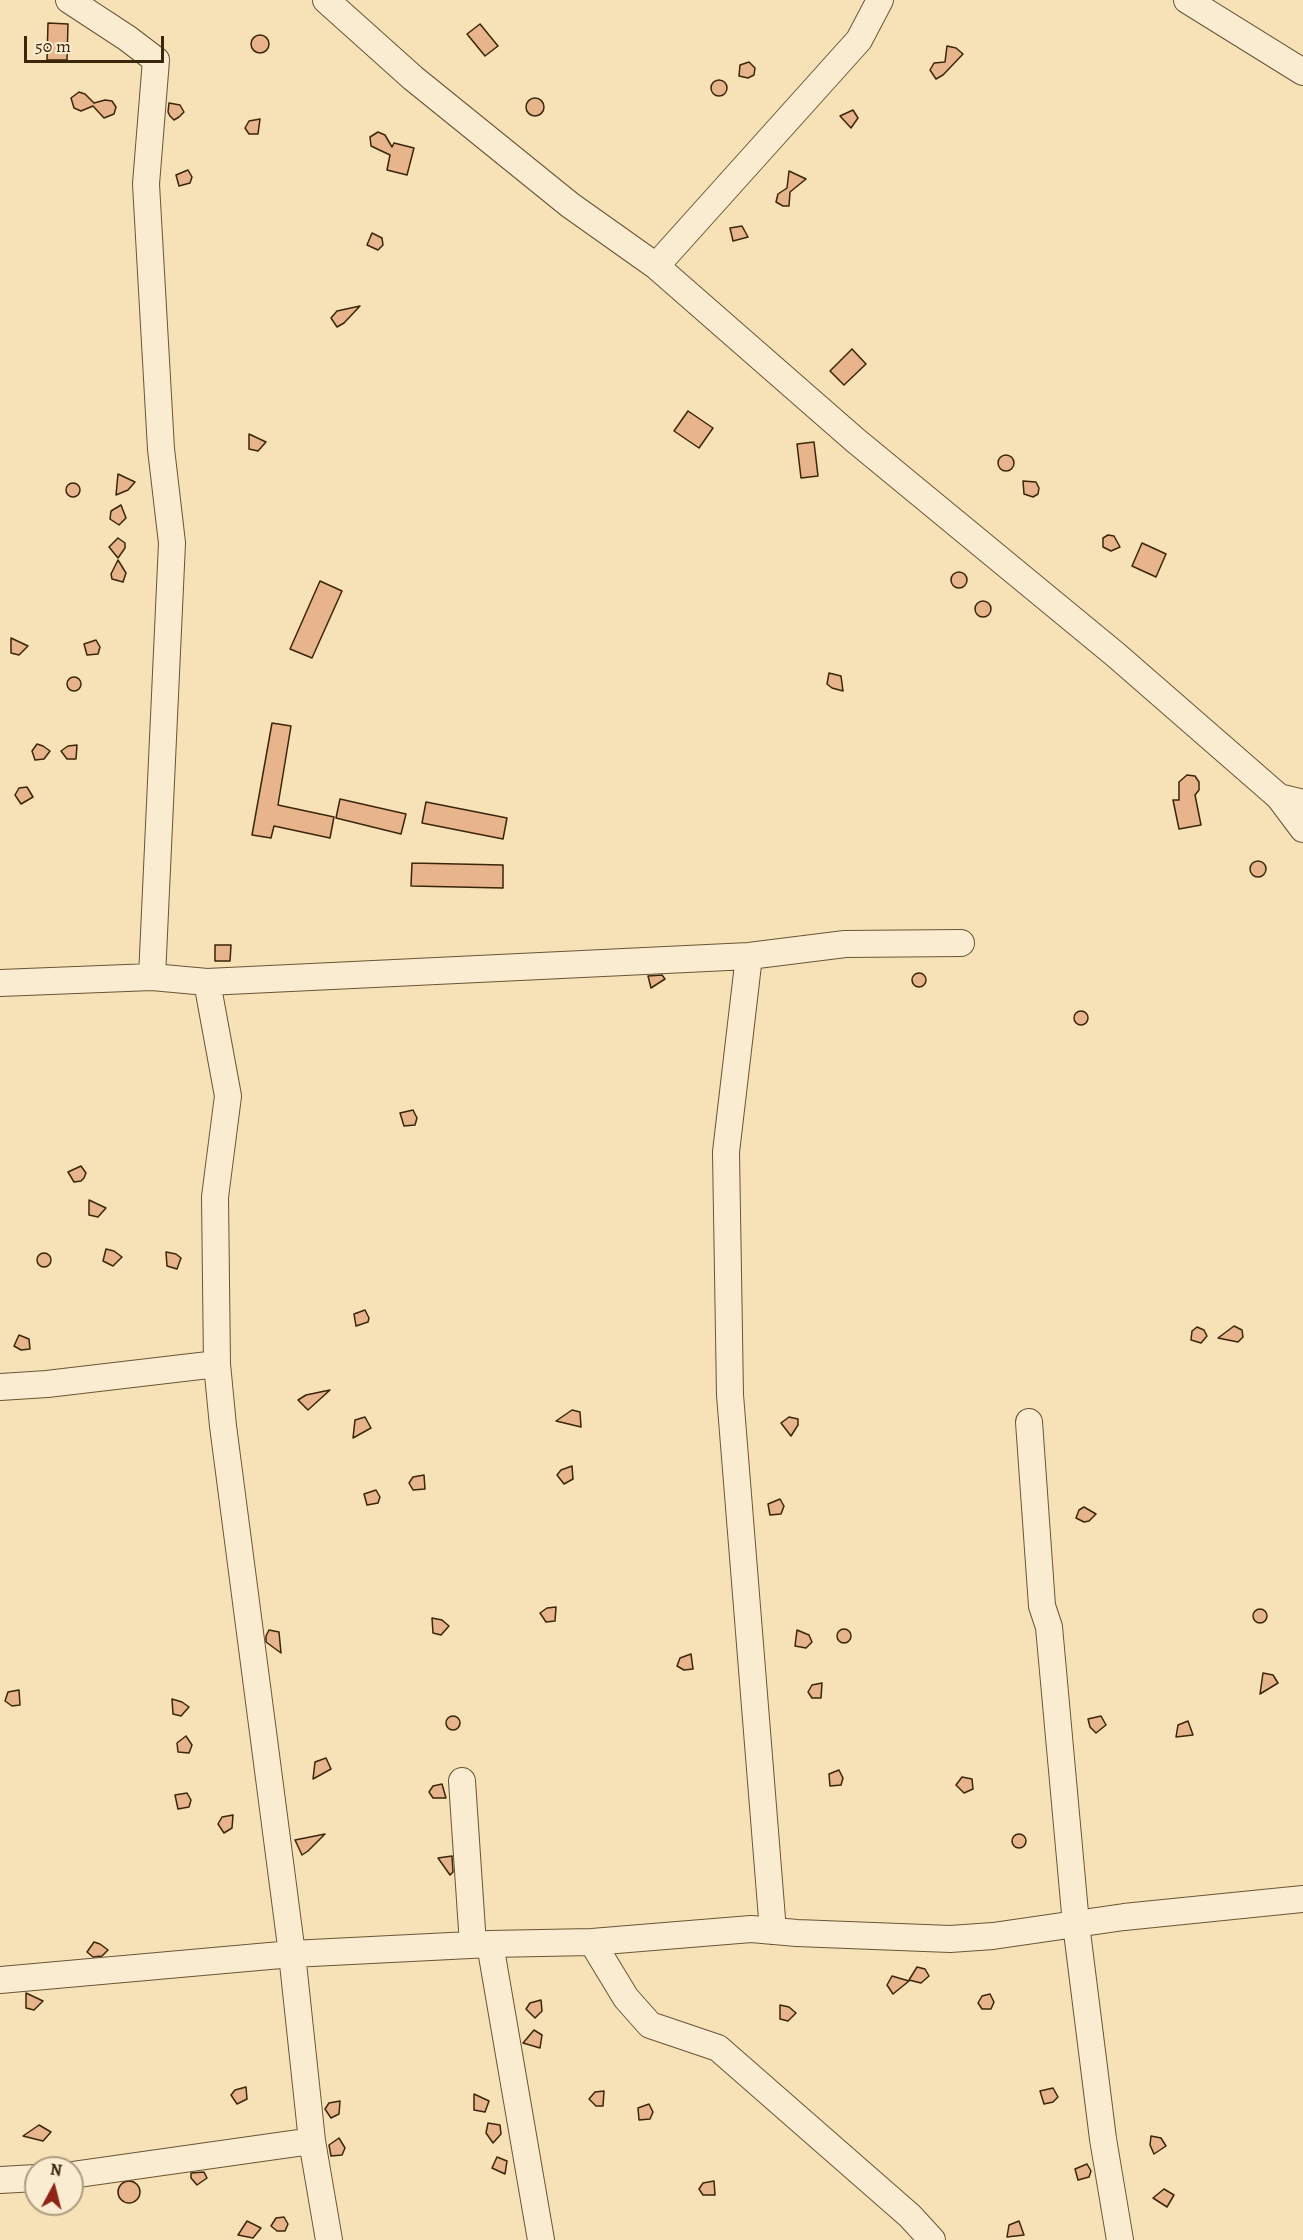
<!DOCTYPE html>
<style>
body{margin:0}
#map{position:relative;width:1303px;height:2240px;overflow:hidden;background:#f7e1b7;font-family:Alegreya,serif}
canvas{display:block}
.north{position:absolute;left:24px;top:2156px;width:60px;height:60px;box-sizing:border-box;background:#faecd0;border:2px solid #ad9d81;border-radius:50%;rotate:7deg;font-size:16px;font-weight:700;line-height:24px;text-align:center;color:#3a260b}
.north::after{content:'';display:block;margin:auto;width:21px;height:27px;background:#8f2418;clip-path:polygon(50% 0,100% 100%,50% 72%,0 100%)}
.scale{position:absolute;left:24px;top:36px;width:140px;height:27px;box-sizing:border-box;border:3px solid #3a260b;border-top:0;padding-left:8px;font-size:18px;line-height:21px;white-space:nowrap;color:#3a260b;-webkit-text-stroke:4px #faecd0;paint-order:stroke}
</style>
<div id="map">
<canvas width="1303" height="2240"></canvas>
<div class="north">N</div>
<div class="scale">50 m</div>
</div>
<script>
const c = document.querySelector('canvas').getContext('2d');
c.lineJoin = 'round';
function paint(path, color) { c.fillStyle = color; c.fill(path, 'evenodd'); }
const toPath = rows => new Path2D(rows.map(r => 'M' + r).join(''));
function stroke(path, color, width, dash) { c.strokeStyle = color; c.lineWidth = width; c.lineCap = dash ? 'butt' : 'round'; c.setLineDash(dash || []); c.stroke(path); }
const building = toPath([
 [48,23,68,24,67,60,47,60,48,23],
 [480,24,498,46,485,56,467,34,480,24],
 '251 44a9 9 0 1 1 18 0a9 9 0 1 1-18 0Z',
 [947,46,956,48,963,54,943,75,936,79,930,70,934,63,945,62,947,46],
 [749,62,755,68,754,75,748,78,739,76,740,65,749,62],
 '711 88a8 8 0 1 1 16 0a8 8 0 1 1-16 0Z',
 [79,92,85,94,94,103,105,100,112,101,116,107,114,114,104,118,93,106,81,111,74,108,71,98,79,92],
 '526 107a9 9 0 1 1 18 0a9 9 0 1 1-18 0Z',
 [169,103,180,105,184,112,179,117,174,120,170,116,168,112,169,103],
 [853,110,858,118,851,128,840,116,853,110],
 [260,119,258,134,249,134,245,128,249,121,260,119],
 [378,132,385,135,392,147,394,143,414,148,407,175,387,170,390,155,371,146,370,137,378,132],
 [188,170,192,177,190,183,179,186,176,175,188,170],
 [789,171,806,179,790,192,789,206,783,206,776,202,778,194,787,188,789,171],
 [742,226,748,237,733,241,730,228,742,226],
 [372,233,382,238,383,245,378,250,367,245,372,233],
 [360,306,344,323,337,327,331,318,337,311,360,306],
 [852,349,866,364,844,385,830,371,852,349],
 [688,411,713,428,699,448,674,431,688,411],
 [249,434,266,442,258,451,249,449,249,434],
 [814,442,818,476,801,478,797,444,814,442],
 '998 463a8 8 0 1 1 16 0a8 8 0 1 1-16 0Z',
 [118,474,135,482,128,490,116,495,118,474],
 [1023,481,1036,482,1039,488,1038,494,1033,497,1024,494,1023,481],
 '66 490a7 7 0 1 1 14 0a7 7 0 1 1-14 0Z',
 [121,505,126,518,119,525,110,519,111,511,121,505],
 [1108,535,1114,536,1120,547,1111,551,1103,547,1103,538,1108,535],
 [118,538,125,543,125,548,118,558,109,547,118,538],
 [1142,543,1166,554,1156,577,1132,566,1142,543],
 [118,560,126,573,123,582,112,579,111,574,118,560],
 '951 580a8 8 0 1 1 16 0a8 8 0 1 1-16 0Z',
 [320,581,342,591,312,658,290,649,320,581],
 '975 609a8 8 0 1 1 16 0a8 8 0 1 1-16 0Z',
 [11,638,28,646,19,655,11,653,11,638],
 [96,640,100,647,98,654,87,655,84,644,96,640],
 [829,673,841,676,843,691,832,688,827,684,829,673],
 '67 684a7 7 0 1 1 14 0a7 7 0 1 1-14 0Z',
 [272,723,291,726,278,805,334,817,330,838,274,826,271,838,252,835,272,723],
 [37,744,43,746,50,751,44,759,35,760,32,751,37,744],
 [77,745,76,759,67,759,61,751,68,746,77,745],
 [1187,775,1195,776,1199,782,1199,790,1195,795,1201,825,1179,829,1173,800,1179,800,1179,782,1187,775],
 [27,787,33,797,21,804,15,795,19,788,27,787],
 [340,799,406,814,401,834,336,818,340,799],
 [426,802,507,818,503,839,422,823,426,802],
 '1250 869a8 8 0 1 1 16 0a8 8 0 1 1-16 0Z',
 [412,863,503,865,503,888,411,886,412,863],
 [215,945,231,945,230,961,215,961,215,945],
 '912 980a7 7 0 1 1 14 0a7 7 0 1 1-14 0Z',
 [662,975,665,979,651,988,648,976,662,975],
 '1074 1018a7 7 0 1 1 14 0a7 7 0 1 1-14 0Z',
 [413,1110,417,1118,415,1125,404,1126,400,1113,413,1110],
 [81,1166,86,1173,84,1178,81,1181,74,1182,68,1172,81,1166],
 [89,1200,106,1208,98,1217,89,1215,89,1200],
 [106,1249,114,1251,122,1257,113,1266,103,1261,106,1249],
 [166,1252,176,1254,181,1258,177,1269,167,1266,166,1252],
 '37 1260a7 7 0 1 1 14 0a7 7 0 1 1-14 0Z',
 [365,1310,369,1318,368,1322,356,1326,354,1314,365,1310],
 [1234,1326,1242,1330,1243,1337,1238,1342,1218,1338,1234,1326],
 [1197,1327,1204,1330,1207,1336,1201,1343,1191,1340,1192,1331,1197,1327],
 [19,1335,29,1339,30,1349,21,1350,14,1346,19,1335],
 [330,1390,308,1410,298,1400,306,1395,330,1390],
 [572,1410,580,1412,581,1427,556,1421,572,1410],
 [365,1417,371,1428,353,1438,355,1420,365,1417],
 [789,1417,798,1419,798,1425,791,1436,781,1423,789,1417],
 [572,1466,573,1479,564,1484,557,1475,561,1470,572,1466],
 [424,1475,425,1489,413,1490,409,1483,413,1477,424,1475],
 [376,1490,380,1497,378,1503,367,1505,364,1494,376,1490],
 [780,1499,784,1506,781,1514,770,1515,768,1504,780,1499],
 [1084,1507,1096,1514,1089,1521,1084,1522,1076,1518,1079,1510,1084,1507],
 [556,1607,555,1621,546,1622,540,1613,547,1608,556,1607],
 '1253 1616a7 7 0 1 1 14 0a7 7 0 1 1-14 0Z',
 [432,1618,442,1620,449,1626,441,1635,433,1633,432,1618],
 '837 1636a7 7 0 1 1 14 0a7 7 0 1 1-14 0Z',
 [269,1630,279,1632,281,1653,266,1642,266,1636,269,1630],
 [797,1630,809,1635,812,1642,806,1648,795,1646,797,1630],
 [691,1654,693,1669,684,1670,677,1666,680,1658,691,1654],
 [1263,1673,1273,1675,1278,1683,1260,1694,1263,1673],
 [822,1683,821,1698,812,1698,808,1692,812,1685,822,1683],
 [19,1690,20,1705,12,1706,5,1701,8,1692,19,1690],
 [172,1699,182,1702,189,1707,181,1716,173,1714,172,1699],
 '446 1723a7 7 0 1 1 14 0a7 7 0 1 1-14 0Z',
 [1101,1716,1106,1725,1096,1733,1090,1727,1088,1719,1101,1716],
 [1188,1721,1193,1735,1176,1737,1178,1725,1188,1721],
 [186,1736,192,1745,189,1753,178,1752,177,1743,186,1736],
 [326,1758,331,1769,313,1779,315,1762,326,1758],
 [839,1770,843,1778,841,1785,830,1786,829,1774,839,1770],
 [962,1777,972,1779,973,1789,964,1793,956,1785,962,1777],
 [442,1784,446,1798,433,1798,429,1792,433,1786,442,1784],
 [187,1793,191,1800,189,1807,178,1809,175,1795,187,1793],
 [233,1815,232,1828,224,1833,218,1824,222,1817,233,1815],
 '1012 1841a7 7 0 1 1 14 0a7 7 0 1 1-14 0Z',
 [325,1834,308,1851,302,1855,295,1840,325,1834],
 [452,1856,453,1872,450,1875,438,1858,452,1856],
 [94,1942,100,1944,108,1950,102,1956,93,1957,87,1952,94,1942],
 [917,1967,925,1969,929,1976,921,1983,909,1980,917,1967],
 [892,1976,909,1981,893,1994,887,1985,892,1976],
 [26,1993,43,2001,34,2010,26,2008,26,1993],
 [990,1994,994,2002,991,2009,982,2009,978,2003,982,1996,990,1994],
 [541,2000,542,2011,535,2018,526,2009,530,2003,541,2000],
 [780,2005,789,2007,796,2013,788,2021,780,2019,780,2005],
 [534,2030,542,2035,540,2048,523,2043,534,2030],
 [246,2087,247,2099,237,2104,231,2095,235,2090,246,2087],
 [1053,2088,1058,2097,1053,2102,1044,2104,1040,2091,1053,2088],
 [604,2091,603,2106,596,2106,589,2099,595,2092,604,2091],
 [474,2094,489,2101,485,2112,474,2110,474,2094],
 [340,2101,339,2114,331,2118,325,2109,329,2103,340,2101],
 [649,2104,653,2112,650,2119,639,2120,638,2108,649,2104],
 [488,2123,500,2125,501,2134,493,2143,486,2133,488,2123],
 [39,2125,51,2132,43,2141,23,2136,39,2125],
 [1151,2136,1161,2138,1166,2146,1154,2154,1150,2145,1151,2136],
 [339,2138,345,2148,342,2155,331,2156,329,2145,339,2138],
 [497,2157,507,2161,505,2174,492,2168,497,2157],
 [1087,2164,1091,2171,1089,2177,1078,2180,1075,2169,1087,2164],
 [204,2172,207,2178,197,2185,191,2178,191,2173,204,2172],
 '118 2192a11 11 0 1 1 22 0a11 11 0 1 1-22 0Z',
 [714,2181,715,2195,703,2195,699,2189,703,2183,714,2181],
 [1164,2189,1174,2195,1167,2207,1153,2198,1164,2189],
 [284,2217,288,2224,285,2231,277,2231,271,2226,276,2218,284,2217],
 [247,2221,261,2228,253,2238,238,2235,247,2221],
 [1019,2221,1024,2235,1007,2237,1009,2225,1019,2221]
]);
const minor = toPath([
 [69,0,127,38,156,60,146,184,161,449,172,543,152,977],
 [326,0,413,78,570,205,656,266,855,440,1116,655,1279,797,1303,803],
 [1187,0,1303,72],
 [656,266,859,40,880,0],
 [1279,797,1303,829],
 [749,956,726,1152,730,1395,773,1931],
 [207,982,228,1096,215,1197,217,1364,223,1426,292,1954,312,2141,329,2240],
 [0,983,152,977,207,982,749,956,845,944,961,943],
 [0,1387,47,1384,217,1364],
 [1029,1422,1042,1606,1049,1627,1076,1924,1103,2139,1120,2240],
 [462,1781,473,1945],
 [592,1942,626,1998,650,2025,718,2048,910,2216,932,2240],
 [490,1944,541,2240],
 [0,1980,292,1954,490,1944,592,1942,751,1929,797,1933,950,1939,993,1936,1124,1917,1303,1899],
 [72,2175,312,2141],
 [0,2180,36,2178]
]);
paint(building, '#e7b48b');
stroke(building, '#3a260b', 1.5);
stroke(minor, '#695536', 28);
stroke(minor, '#faecd0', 26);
</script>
